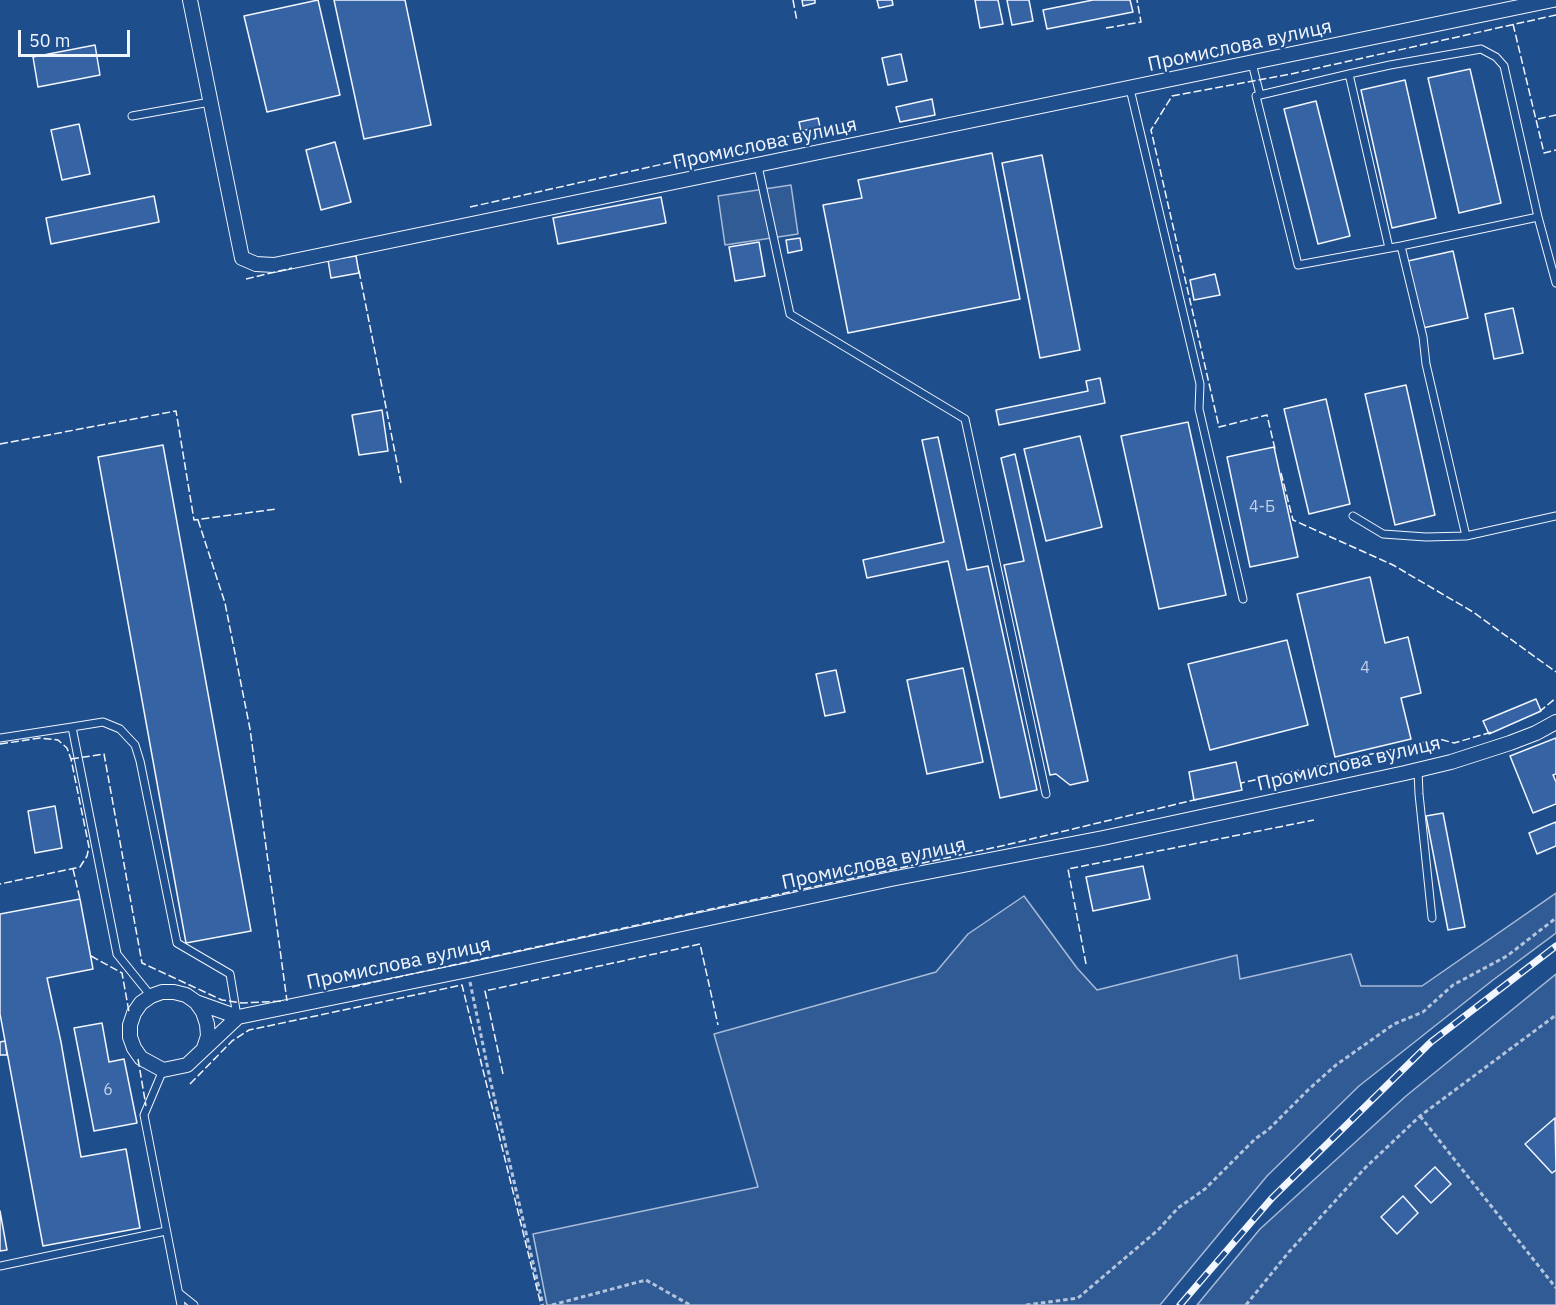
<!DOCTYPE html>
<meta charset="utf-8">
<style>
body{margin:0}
#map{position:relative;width:1556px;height:1305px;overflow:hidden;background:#1f4e8c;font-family:"IBM Plex Sans",sans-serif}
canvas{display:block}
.scale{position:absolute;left:18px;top:30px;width:112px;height:27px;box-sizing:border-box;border:3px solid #f2f6ff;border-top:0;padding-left:8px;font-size:18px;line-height:21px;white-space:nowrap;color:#f2f6ff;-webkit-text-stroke:4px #1f4e8c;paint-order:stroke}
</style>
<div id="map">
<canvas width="1556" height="1305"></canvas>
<div class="scale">50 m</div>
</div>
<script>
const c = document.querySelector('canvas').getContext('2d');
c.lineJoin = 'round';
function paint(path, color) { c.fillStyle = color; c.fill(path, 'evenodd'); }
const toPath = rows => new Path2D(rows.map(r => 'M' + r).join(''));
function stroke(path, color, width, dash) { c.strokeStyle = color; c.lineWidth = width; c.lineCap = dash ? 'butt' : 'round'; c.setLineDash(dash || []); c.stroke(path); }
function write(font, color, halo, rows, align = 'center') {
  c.font = font + ' "IBM Plex Sans",sans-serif'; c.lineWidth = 4.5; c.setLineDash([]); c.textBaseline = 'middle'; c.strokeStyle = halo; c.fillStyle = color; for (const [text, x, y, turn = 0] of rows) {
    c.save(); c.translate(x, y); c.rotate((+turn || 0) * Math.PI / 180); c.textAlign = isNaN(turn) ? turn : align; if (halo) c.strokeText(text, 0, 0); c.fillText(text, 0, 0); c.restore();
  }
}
const built = toPath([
 [791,185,798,234,725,245,718,196,791,185],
 [1556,893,1556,933,1493,980,1359,1086,1267,1176,1160,1305,547,1305,533,1234,758,1187,714,1034,936,972,968,934,1024,896,1077,968,1097,990,1237,955,1240,979,1351,954,1361,986,1422,986,1556,893],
 [1556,974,1556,1305,1197,1305,1260,1229,1406,1096,1556,974]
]);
const building = toPath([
 [318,0,340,95,267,112,244,16,318,0],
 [334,0,405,0,431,125,364,139,334,0],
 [802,0,815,0,815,3,803,6,802,0],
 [877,0,892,0,893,5,879,8,877,0],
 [975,0,998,0,1003,24,980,28,975,0],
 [1007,0,1029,0,1033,21,1012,25,1007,0],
 [1093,0,1130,0,1133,12,1047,29,1043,10,1093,0],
 [95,45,100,75,38,87,33,57,95,45],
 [901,54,907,81,888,85,882,58,901,54],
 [1470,69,1501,203,1459,213,1428,78,1470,69],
 [1405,80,1436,218,1392,228,1361,90,1405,80],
 [932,99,935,115,900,122,896,107,932,99],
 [1316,101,1350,236,1318,244,1284,109,1316,101],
 [818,118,820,127,801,131,799,122,818,118],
 [79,124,90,174,62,180,51,130,79,124],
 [335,142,351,202,321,210,306,150,335,142],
 [992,153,1020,299,848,333,823,205,862,198,858,180,992,153],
 [1042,155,1080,350,1040,358,1002,163,1042,155],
 [154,196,159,222,51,244,46,218,154,196],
 [661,197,666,223,558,244,553,218,661,197],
 [800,238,802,250,788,253,786,240,800,238],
 [759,242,765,276,735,281,729,247,759,242],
 [1453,251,1468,318,1423,328,1408,261,1453,251],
 [356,256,359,273,331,278,328,260,356,256],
 [1215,274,1220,295,1194,300,1190,280,1215,274],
 [1513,308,1523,353,1494,359,1485,314,1513,308],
 [1100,378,1105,403,999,425,996,410,1088,391,1086,381,1100,378],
 [1406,385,1435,515,1395,525,1365,394,1406,385],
 [1326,399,1350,504,1309,514,1284,409,1326,399],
 [382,410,388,451,359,455,352,415,382,410],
 [1188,422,1226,595,1159,609,1121,436,1188,422],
 [1080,436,1102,527,1046,541,1024,449,1080,436],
 [938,437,967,570,988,566,1037,790,1000,798,948,561,867,578,863,560,944,542,922,440,938,437],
 [163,445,251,931,186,943,98,457,163,445],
 [1274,447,1298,557,1250,567,1227,457,1274,447],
 [1015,454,1088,781,1070,785,1056,774,1050,775,1004,565,1024,561,1001,458,1015,454],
 [1370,577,1385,643,1408,637,1421,693,1401,698,1411,739,1335,757,1297,594,1370,577],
 [1287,640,1308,725,1210,750,1188,664,1287,640],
 [963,668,983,762,927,774,907,680,963,668],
 [836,670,845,712,825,716,816,674,836,670],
 [1536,699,1541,711,1489,734,1483,721,1536,699],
 [1556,738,1556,774,1553,775,1556,782,1556,804,1533,813,1510,756,1556,738],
 [1236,762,1242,790,1194,800,1189,772,1236,762],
 [55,806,62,848,35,853,28,811,55,806],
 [1443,813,1465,927,1448,930,1426,816,1443,813],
 [1556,822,1556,846,1537,854,1529,833,1556,822],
 [1143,866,1150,899,1093,911,1086,877,1143,866],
 [80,899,93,969,47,978,61,1042,81,1157,126,1149,140,1228,43,1246,0,1014,0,914,80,899],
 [102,1023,109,1062,124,1059,137,1123,94,1131,74,1028,102,1023],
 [5,1041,7,1055,0,1055,0,1042,5,1041],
 [1555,1118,1556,1170,1552,1173,1525,1144,1555,1118],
 [1435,1167,1451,1184,1431,1203,1415,1186,1435,1167],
 [1403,1196,1418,1213,1397,1234,1381,1217,1403,1196],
 [0,1211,7,1250,0,1251,0,1211]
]);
const path = toPath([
 [470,982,490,1079,543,1305],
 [1420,1116,1556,1288],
 [552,1305,646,1280,690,1305],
 [1026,1305,1078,1298,1158,1230,1178,1208,1205,1189,1255,1139,1268,1130,1308,1090,1336,1065,1394,1024,1423,1012,1453,985,1507,956,1556,918],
 [1246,1305,1288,1253,1365,1168,1420,1116,1556,1015]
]);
const lane = toPath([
 [1252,63,1260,95],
 [1349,74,1256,96,1298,265,1401,246],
 [1130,89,1200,384,1199,409,1243,599],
 [132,116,210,102],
 [758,166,790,314,965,419,1046,794],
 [1389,248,1349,74,1390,65,1481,49,1496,57,1504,66,1538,217],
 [1556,283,1538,217,1401,246,1423,337,1426,364,1466,536,1556,516],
 [1353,516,1383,534,1426,537,1466,536],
 [72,727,103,722,120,729,135,745,140,761,177,943,230,974,237,1016],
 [0,738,72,727,117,954,151,996],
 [1418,770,1419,794,1432,918],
 [163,1070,144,1115,181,1305],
 [0,1266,166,1231],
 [179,1293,194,1305]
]);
const street = toPath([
 [190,0,242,258,256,264,274,265,1553,0],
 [196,1002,238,1017,468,970,891,879,1103,838,1405,773,1451,762,1510,743,1536,733,1556,722],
 [204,1048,208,1036,207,1024,203,1012,196,1002,186,995,174,992,162,992,151,996,141,1003,134,1013,130,1025,130,1037,134,1048,141,1058,163,1070,187,1065,238,1017]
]);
const rail = toPath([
 [1180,1305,1272,1198,1431,1042,1556,946]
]);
const fence = toPath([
 [793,0,797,21],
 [1513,24,1544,153,1556,150],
 [1106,28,1141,22,1137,0],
 [1538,119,1556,115],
 [470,207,798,134],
 [359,271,401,483],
 [246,279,292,268],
 [0,444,176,411,194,520,276,509],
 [1275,449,1267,415,1219,427,1151,130,1172,96,1291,74,1556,15],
 [1281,473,1293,520,1393,565,1473,612,1556,672],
 [198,520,225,603,250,729,287,1001],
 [1539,712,1556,698],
 [0,744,40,738,58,740,67,748,71,759,89,847,87,856,80,867,0,884],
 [71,759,104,754,142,963,222,1000,242,1003,284,1001],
 [1241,787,1241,783,1439,739,1454,743,1492,732],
 [73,869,80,899],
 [91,956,122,973,129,1012],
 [1086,964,1068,869,1314,820],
 [352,987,1006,845,1198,799],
 [138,1059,146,1106],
 [503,1074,485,991,700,944,718,1025],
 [190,1084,232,1041,249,1030,462,985,541,1305]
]);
const numberNames = [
 ["4-Б",1262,507],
 ["4",1365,668],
 ["6",108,1090]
];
const streetNames = [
 ["Промислова вулиця",1240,46,-12],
 ["Промислова вулиця",765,144,-12],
 ["Промислова вулиця",1349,764,-13],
 ["Промислова вулиця",874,864,-12],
 ["Промислова вулиця",399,964,-12]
];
paint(built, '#305b95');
stroke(built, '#a8bbd7', 1.5);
paint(building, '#3563a3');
stroke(building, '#f2f6ff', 1.5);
stroke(lane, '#f2f6ff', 9);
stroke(street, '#f2f6ff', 16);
stroke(path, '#b3c4dc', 3, [4.5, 3]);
stroke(lane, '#1f4e8c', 7);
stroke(street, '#1f4e8c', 14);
stroke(rail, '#f2f6ff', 7);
stroke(rail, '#1f4e8c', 4.5, [14]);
stroke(fence, '#f2f6ff', 1.5, [8, 3]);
write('16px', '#c3d1e8', null, numberNames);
write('20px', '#f2f6ff', '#1f4e8c', streetNames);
</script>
